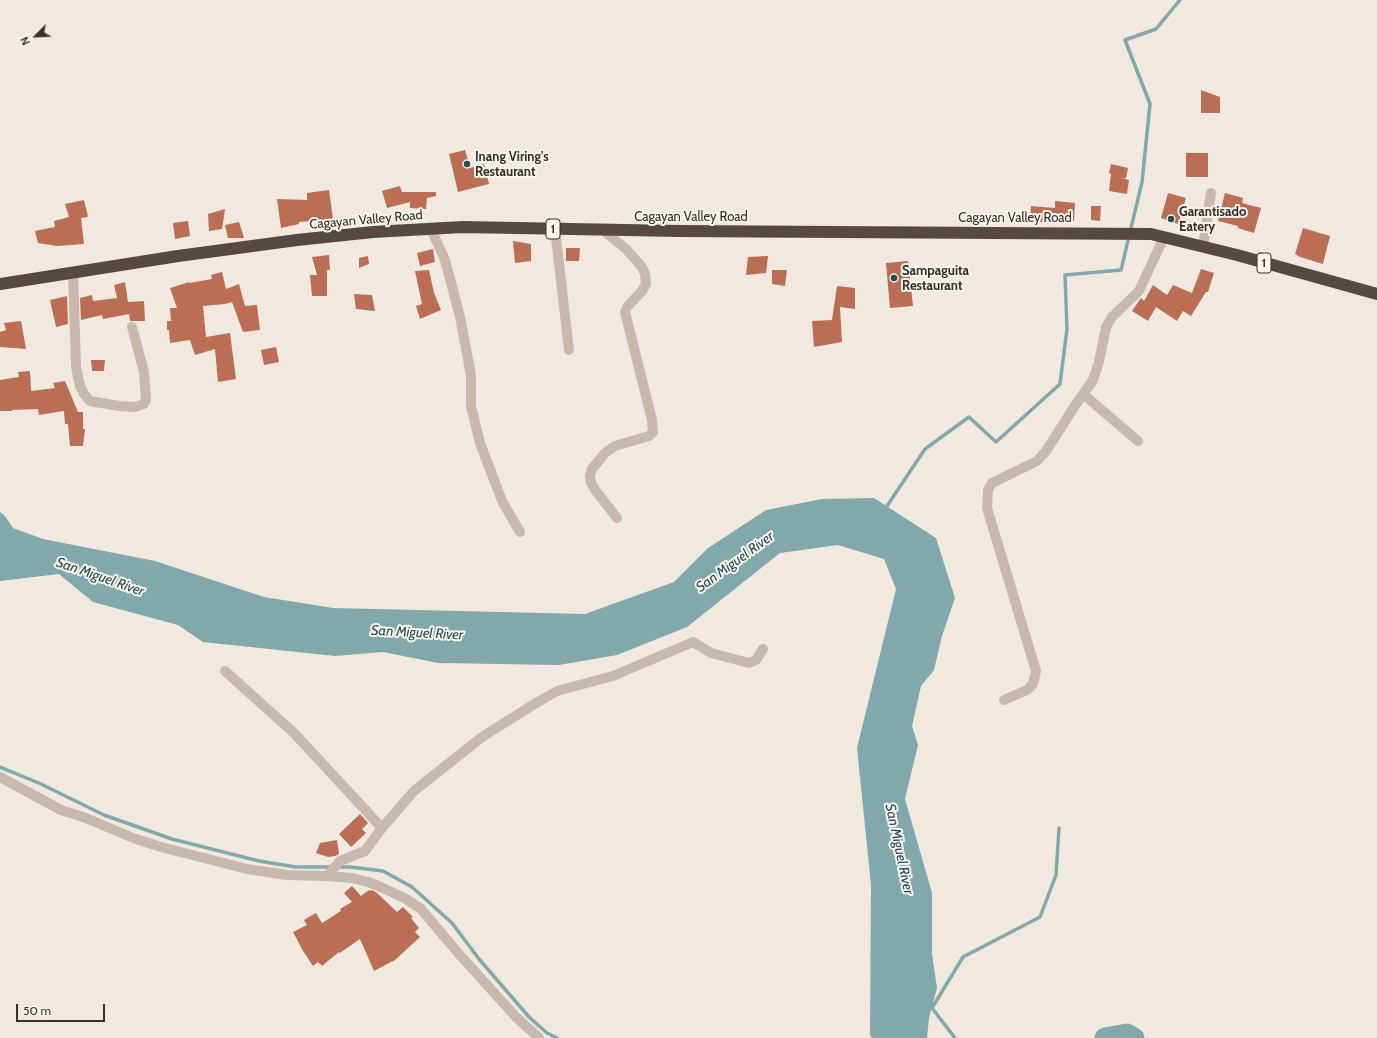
<!DOCTYPE html>
<style>
body{margin:0}
#map{position:relative;width:1377px;height:1038px;overflow:hidden;background:#f1e9df;font-family:Cabin,sans-serif}
canvas{display:block}
.north{position:absolute;left:16px;top:16px;width:40px;height:40px;-webkit-text-stroke:3px #f8f3eb;paint-order:stroke;rotate:246deg;font-size:11px;font-weight:700;line-height:16px;text-align:center;color:#362e2a}
.north::after{content:'';display:block;margin:auto;width:14px;height:18px;background:#362e2a;clip-path:polygon(50% 0,100% 100%,50% 72%,0 100%)}
.scale{position:absolute;left:16px;top:1004px;width:89px;height:18px;box-sizing:border-box;border:2px solid #362e2a;border-top:0;padding-left:5px;font-size:12px;line-height:14px;white-space:nowrap;color:#362e2a;-webkit-text-stroke:3px #f8f3eb;paint-order:stroke}
</style>
<div id="map">
<canvas width="1377" height="1038"></canvas>
<div class="north">N</div>
<div class="scale">50 m</div>
</div>
<script>
const c = document.querySelector('canvas').getContext('2d');
c.lineJoin = 'round';
function paint(path, color) { c.fillStyle = color; c.fill(path, 'evenodd'); }
const toPath = rows => new Path2D(rows.map(r => 'M' + r).join(''));
function stroke(path, color, width, dash) { c.strokeStyle = color; c.lineWidth = width; c.lineCap = dash ? 'butt' : 'round'; c.setLineDash(dash || []); c.stroke(path); }
function write(font, color, halo, rows, align = 'center') {
  c.font = font + ' Cabin,sans-serif'; c.lineWidth = 4; c.setLineDash([]); c.textBaseline = 'middle'; c.strokeStyle = halo; c.fillStyle = color; for (const [text, x, y, turn = 0] of rows) {
    c.save(); c.translate(x, y); c.rotate((+turn || 0) * Math.PI / 180); c.textAlign = isNaN(turn) ? turn : align; if (halo) c.strokeText(text, 0, 0); c.fillText(text, 0, 0); c.restore();
  }
}
const water = toPath([
 [874,498,936,538,955,598,942,636,934,670,921,686,912,726,918,745,905,799,932,893,932,954,937,988,929,1018,927,1038,872,1038,870,1035,871,885,857,748,896,589,884,559,838,545,780,553,687,627,617,655,559,665,438,663,383,652,335,656,203,642,178,625,93,602,59,574,0,581,0,512,5,516,13,528,43,539,155,561,264,597,333,608,585,614,674,582,708,548,766,510,822,499]
]);
const stream = toPath([
 [885,509,925,449,969,417,996,442,1060,384,1067,329,1065,275,1121,270,1142,182,1150,104,1125,40,1156,29,1180,0],
 [0,767,41,784,104,815,172,839,259,861,296,867,350,867,383,871,412,887,452,923,479,959,529,1017,547,1033,557,1038],
 [955,1038,932,1008,963,957,1040,917,1056,875,1059,828]
]);
const river = toPath([
 [1105,1038,1127,1034,1134,1038]
]);
const building = toPath([
 [1201,90,1220,97,1220,113,1201,113],
 [465,150,470,168,484,164,489,184,458,192,449,154],
 [1186,153,1208,153,1208,177,1186,177],
 [1111,164,1128,168,1126,178,1122,178,1129,180,1127,194,1109,191,1111,174,1109,173],
 [400,186,402,192,436,192,436,196,427,198,426,209,410,208,410,202,387,208,382,191],
 [329,190,333,219,299,222,299,224,281,228,277,199,307,200,307,193],
 [1168,193,1186,198,1178,224,1161,218],
 [1225,193,1243,198,1242,203,1261,208,1254,233,1238,228,1238,226,1218,221],
 [84,200,88,217,81,218,84,244,57,246,38,243,35,231,55,227,54,221,69,217,65,204],
 [1055,201,1075,203,1074,221,1043,219,1043,222,1030,221,1031,206,1055,208],
 [1091,206,1101,206,1100,221,1091,220],
 [225,209,222,229,209,231,208,214],
 [188,221,190,236,175,239,173,223],
 [239,222,244,238,228,238,225,225],
 [1303,228,1330,236,1323,264,1300,257,1295,254],
 [513,241,531,244,531,261,515,263],
 [566,248,580,248,579,261,566,261],
 [433,249,435,262,420,266,417,253],
 [329,255,330,270,327,270,327,296,312,296,310,275,317,275,312,257],
 [368,256,369,264,359,268,359,258],
 [768,256,766,273,746,275,748,257],
 [908,261,913,306,890,308,886,263],
 [1201,269,1214,273,1208,292,1206,292,1191,316,1183,311,1177,321,1156,307,1148,321,1132,311,1141,298,1144,301,1153,285,1167,295,1173,285,1192,293],
 [429,270,434,293,441,310,420,319,416,306,422,304,415,271],
 [772,270,787,270,785,286,772,284],
 [222,272,226,289,239,284,245,306,257,305,260,330,243,332,232,302,225,304,203,306,206,337,230,333,236,379,218,382,215,349,195,355,190,340,170,343,169,330,167,330,167,321,171,321,170,308,177,308,170,288,189,282,189,283,212,279,211,275],
 [125,282,128,302,144,301,145,321,130,321,129,314,103,319,102,315,81,320,80,298,92,295,93,301,117,298,114,285],
 [837,286,855,288,855,309,840,307,842,342,814,347,812,321,832,320],
 [354,294,372,295,375,311,356,309],
 [67,296,68,324,56,327,50,300],
 [21,321,26,349,0,347,0,332,6,330,4,323],
 [276,347,279,362,264,365,261,350],
 [91,360,105,360,104,371,92,371],
 [30,371,31,391,55,388,53,383,65,381,78,412,83,412,83,429,85,429,83,446,70,446,68,424,65,424,64,411,39,415,38,409,12,410,12,411,0,411,0,380,19,377,18,372],
 [360,814,368,823,362,829,366,833,351,847,339,834],
 [337,840,339,854,335,856,328,857,316,853,320,843],
 [352,886,361,896,369,890,370,891,372,890,377,893,397,912,403,907,413,917,411,918,419,928,415,932,420,937,395,960,374,971,360,939,340,953,339,952,322,966,318,962,313,966,303,951,293,932,307,925,304,920,316,913,322,923,341,911,340,909,352,902,344,893]
]);
const minor = toPath([
 [431,229,445,260,460,317,471,375,471,406,480,443,502,501,520,532],
 [555,229,569,350],
 [603,230,626,249,642,267,645,274,646,284,642,291,627,307,625,312,652,420,653,432,649,436,615,446,605,453,592,469,590,476,591,483,596,491,617,518],
 [1203,247,1211,193],
 [73,273,76,367,80,386,84,394,90,401,119,406,135,407,144,404,146,400,144,372,132,327],
 [1083,394,1138,441],
 [225,671,294,733,382,828],
 [1004,700,1027,690,1033,684,1036,671,987,508,988,490,992,483,1037,461,1046,451,1076,404,1093,380,1099,362,1106,327,1112,317,1139,291,1164,237],
 [0,777,61,810,86,818,133,838,161,847,247,869,287,875,327,876,352,878,368,882,383,888,406,899,421,909,459,954,516,1017,539,1038],
 [327,876,340,861,365,851,382,828,414,791,482,737,536,703,557,691,613,676,693,642,711,653,749,663,756,660,763,649]
]);
const highway = toPath([
 [0,284,178,256,297,240,373,232,463,227,679,231,1151,234,1237,255,1377,294]
]);
const markers = [
 [467,164,4,"#235054"],
 [1171,219,4,"#235054"],
 [894,278,4,"#235054"]
];
const shields = [
 [553,229,14],
 [1264,263,14]
];
const shieldNames = [
 ["1",553,229],
 ["1",1264,263]
];
const poiNames = [
 ["Inang Viring's",475,157],
 ["Restaurant",475,172],
 ["Garantisado",1179,212],
 ["Eatery",1179,227],
 ["Sampaguita",902,271],
 ["Restaurant",902,286]
];
const streetNames = [
 ["Cagayan Valley Road",691,217],
 ["Cagayan Valley Road",1015,218],
 ["Cagayan Valley Road",366,220,-5]
];
const waterNames = [
 ["San Miguel River",735,562,-36],
 ["San Miguel River",100,577,19],
 ["San Miguel River",417,633,3],
 ["San Miguel River",899,849,78]
];
paint(water, '#81a9ab');
stroke(stream, '#81a9ab', 3.5);
stroke(river, '#81a9ab', 21);
paint(building, '#bb6e53');
stroke(minor, '#c8b9ac', 10);
stroke(highway, '#564942', 12);
for (const [x, y, r, color] of markers) { const dot = new Path2D(); dot.arc(x, y, r, 0, 2 * Math.PI); c.fillStyle = color; c.fill(dot); stroke(dot, '#f8f3eb', 1.5); }
for (const [x, y, w] of shields) { const box = new Path2D(); box.roundRect(x - w / 2, y - 10, w, 20, 3); c.fillStyle = '#f8f3eb'; c.fill(box); stroke(box, '#362e2a', 1); }
write('bold 12px', '#362e2a', null, shieldNames);
write('bold 13px', '#362e2a', '#f8f3eb', poiNames, 'left');
write('13px', '#362e2a', '#f8f3eb', streetNames);
write('italic 14px', '#235054', '#f8f3eb', waterNames);
</script>
